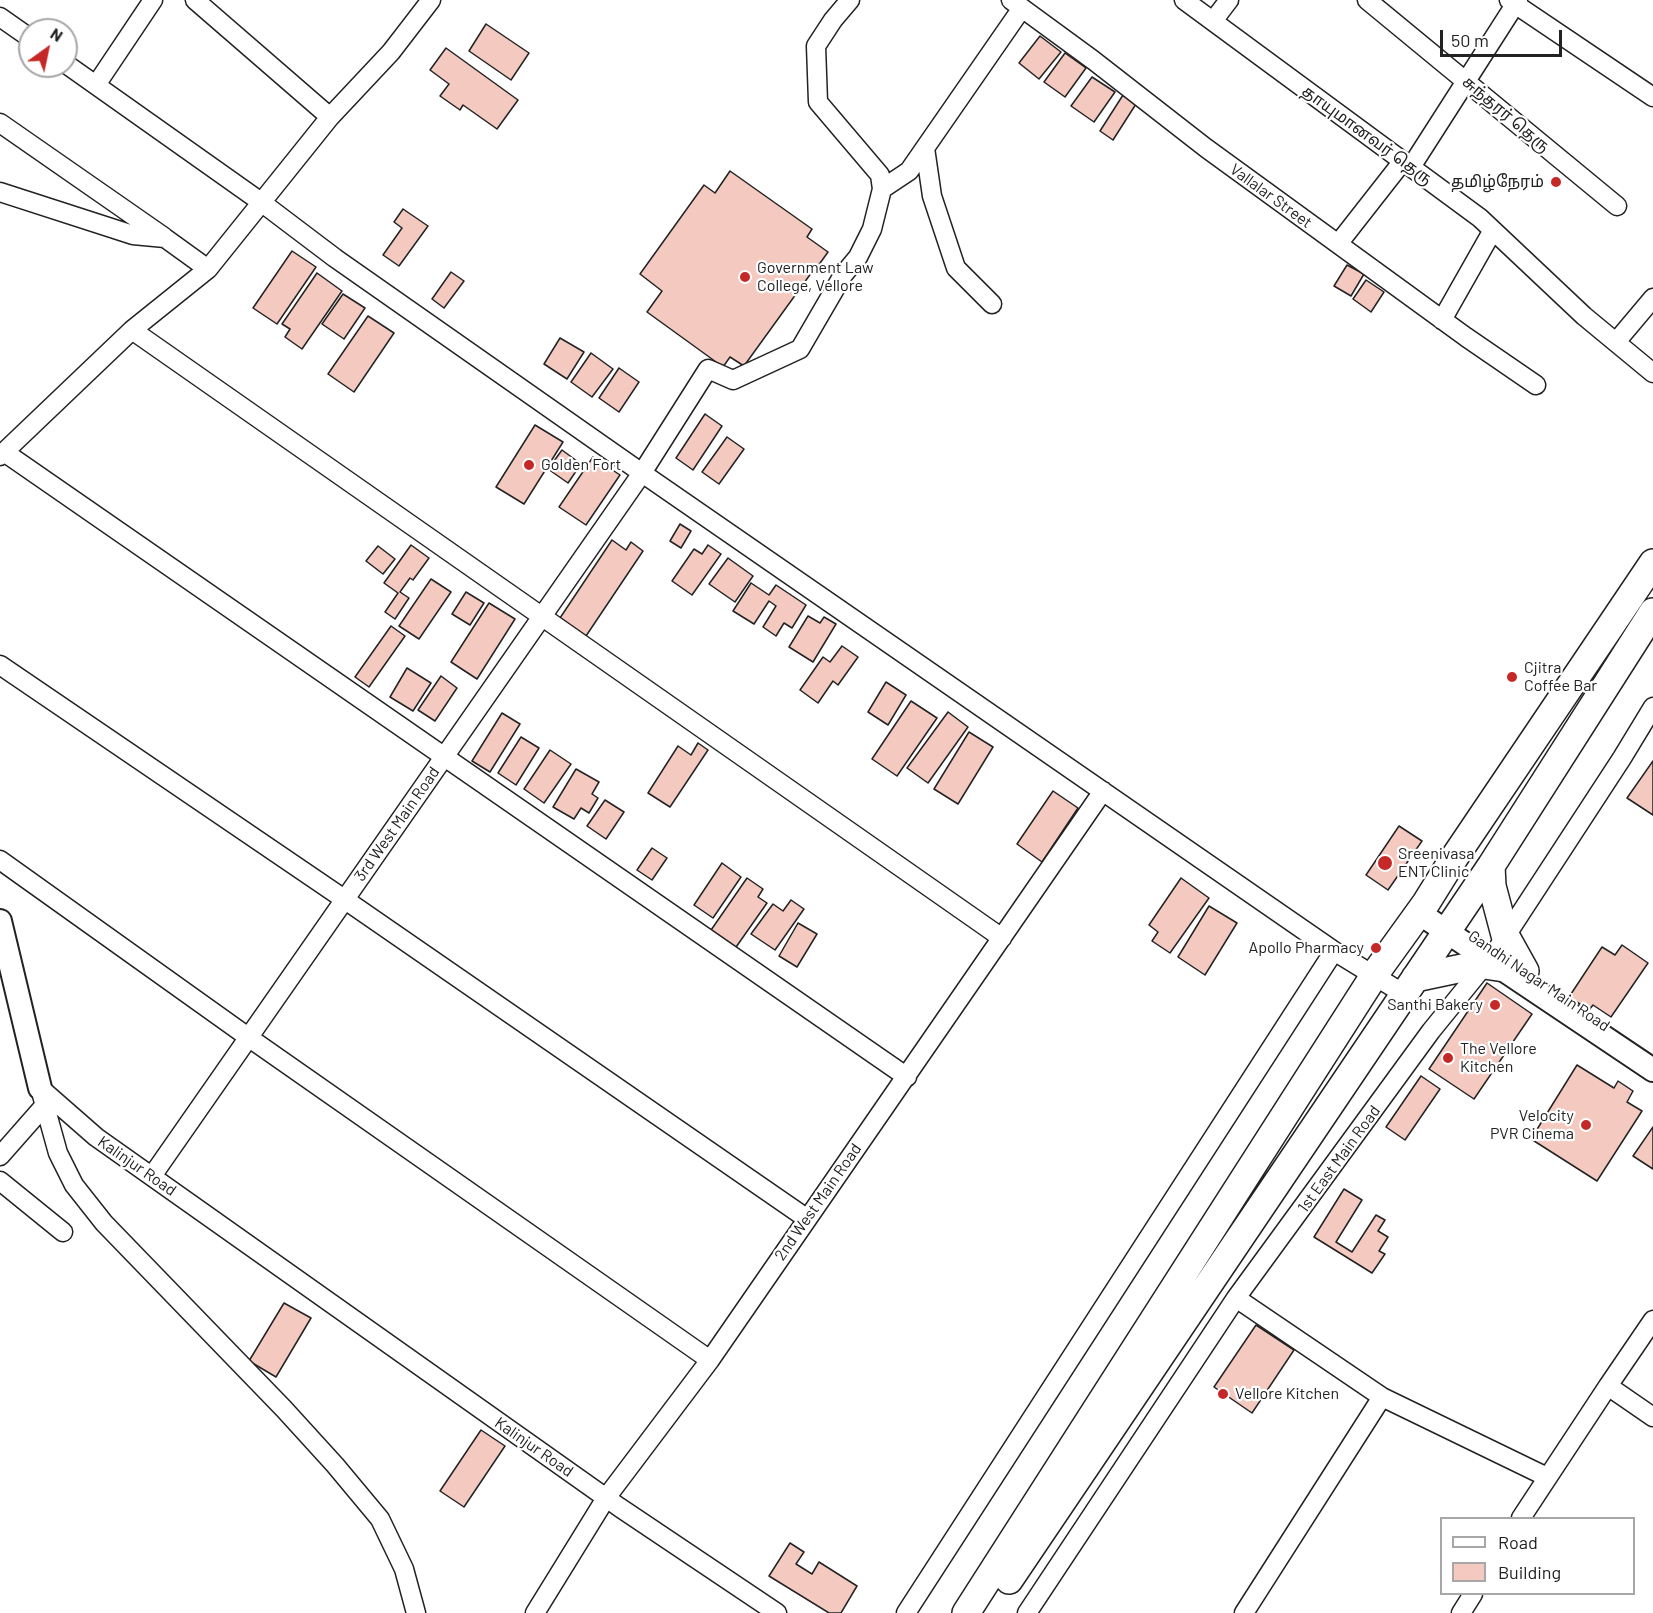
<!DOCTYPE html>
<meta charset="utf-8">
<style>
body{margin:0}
#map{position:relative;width:1653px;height:1613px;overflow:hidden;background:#fff;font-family:Barlow,sans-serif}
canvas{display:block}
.legend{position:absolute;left:1440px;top:1517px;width:195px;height:78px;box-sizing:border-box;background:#fff;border:2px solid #a7a7a7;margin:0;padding:8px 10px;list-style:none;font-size:18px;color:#222}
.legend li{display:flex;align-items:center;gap:12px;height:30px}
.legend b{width:30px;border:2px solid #a7a7a7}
.north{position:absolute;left:18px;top:18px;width:60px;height:60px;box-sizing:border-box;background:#fff;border:2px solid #a7a7a7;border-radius:50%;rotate:33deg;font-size:16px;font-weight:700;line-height:24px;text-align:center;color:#222}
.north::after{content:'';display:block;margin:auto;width:21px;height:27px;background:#c62828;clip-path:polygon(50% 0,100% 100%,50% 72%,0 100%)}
.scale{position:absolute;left:1440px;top:30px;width:122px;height:27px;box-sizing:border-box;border:3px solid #222;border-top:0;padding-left:8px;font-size:18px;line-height:21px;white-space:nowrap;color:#222;-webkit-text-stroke:4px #fff;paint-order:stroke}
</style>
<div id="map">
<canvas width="1653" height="1613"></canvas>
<ul class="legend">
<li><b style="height:8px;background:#fff"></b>Road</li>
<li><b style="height:16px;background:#f3c9c0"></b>Building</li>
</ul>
<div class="north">N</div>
<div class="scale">50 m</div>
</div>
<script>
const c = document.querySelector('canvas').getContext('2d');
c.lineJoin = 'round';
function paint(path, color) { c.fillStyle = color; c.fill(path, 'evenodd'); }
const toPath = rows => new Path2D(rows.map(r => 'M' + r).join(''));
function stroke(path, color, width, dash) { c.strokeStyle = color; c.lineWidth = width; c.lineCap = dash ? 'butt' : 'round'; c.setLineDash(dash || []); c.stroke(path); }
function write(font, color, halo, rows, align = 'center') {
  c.font = font + ' Barlow,"Noto Sans Tamil",sans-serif'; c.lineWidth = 4.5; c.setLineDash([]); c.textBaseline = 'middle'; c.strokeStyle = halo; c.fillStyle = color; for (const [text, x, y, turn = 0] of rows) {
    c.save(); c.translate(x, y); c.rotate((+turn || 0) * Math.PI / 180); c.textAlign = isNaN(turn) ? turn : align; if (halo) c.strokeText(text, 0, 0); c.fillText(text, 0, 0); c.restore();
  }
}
const building = toPath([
 [486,24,529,53,511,80,469,51,486,24],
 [1040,36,1061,52,1039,79,1019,63,1040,36],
 [446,48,518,100,497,129,463,105,460,110,440,96,449,84,430,70,446,48],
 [1065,53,1086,68,1065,97,1044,82,1065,53],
 [1092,77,1115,92,1094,122,1071,106,1092,77],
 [1123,95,1136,104,1113,140,1100,131,1123,95],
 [730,171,812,229,807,237,828,252,818,266,817,265,744,366,730,357,723,367,647,312,662,291,640,274,704,185,715,193,730,171],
 [403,209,428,226,399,266,383,255,402,228,394,222,403,209],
 [292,251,316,267,277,324,253,308,292,251],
 [1347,265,1364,274,1351,296,1334,286,1347,265],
 [451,272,464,281,444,308,432,299,451,272],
 [317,273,342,291,302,349,285,337,290,329,282,324,317,273],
 [1366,280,1384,292,1371,312,1353,299,1366,280],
 [343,294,365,308,344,339,322,324,343,294],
 [368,316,394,333,354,392,328,374,368,316],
 [560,338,584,352,567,379,544,364,560,338],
 [591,353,613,369,592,397,571,382,591,353],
 [619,368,639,382,619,412,599,398,619,368],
 [705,414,722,426,693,470,676,458,705,414],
 [535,425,563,442,524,504,496,487,535,425],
 [727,437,744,449,719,484,702,472,727,437],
 [562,450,581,464,568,483,548,469,562,450],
 [593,457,620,475,586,525,559,507,593,457],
 [680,524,691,531,681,548,670,541,680,524],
 [612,540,626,550,631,542,643,551,586,636,560,618,612,540],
 [411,545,429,558,413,580,410,578,400,592,409,598,395,619,385,612,398,593,384,583,411,545],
 [708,545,721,554,692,595,672,581,694,549,702,554,708,545],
 [378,546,395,559,383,574,366,561,378,546],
 [728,558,753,576,735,602,709,584,728,558],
 [431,579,451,592,419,639,399,626,431,579],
 [751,583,769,595,776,585,806,605,792,628,784,623,776,636,763,627,776,606,769,601,754,624,733,611,751,583],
 [466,592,484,603,470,625,452,614,466,592],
 [489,603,515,619,477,679,451,662,489,603],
 [808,616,820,623,824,617,836,624,813,662,789,647,808,616],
 [391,626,405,636,369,687,355,677,391,626],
 [842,646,858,657,838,685,833,681,818,703,800,690,823,657,830,662,842,646],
 [407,668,431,683,413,711,390,697,407,668],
 [441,676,457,688,435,721,418,710,441,676],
 [886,682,906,695,888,725,868,712,886,682],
 [911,701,937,718,897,776,872,759,911,701],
 [948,712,968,727,928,783,907,768,948,712],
 [502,713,520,724,490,772,472,761,502,713],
 [969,732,993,747,958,804,934,789,969,732],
 [521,737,539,748,516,785,498,773,521,737],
 [698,743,708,750,670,807,648,793,678,746,691,755,698,743],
 [550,750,571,764,544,803,524,789,550,750],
 [1653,761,1653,815,1627,798,1653,761],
 [576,769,599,782,592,794,598,798,589,813,581,808,574,819,553,807,576,769],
 [1053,791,1078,808,1042,862,1017,844,1053,791],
 [605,800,624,812,606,839,587,826,605,800],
 [1399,826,1422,841,1388,890,1366,875,1399,826],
 [652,848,667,858,652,880,637,870,652,848],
 [722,863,741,877,713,918,694,905,722,863],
 [747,878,763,889,758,897,767,903,734,950,709,933,747,878],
 [1181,878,1209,898,1170,953,1152,941,1158,932,1149,925,1181,878],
 [791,900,804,909,775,950,751,934,773,904,783,911,791,900],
 [1209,906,1237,923,1205,975,1178,957,1209,906],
 [798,923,817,934,797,967,779,956,798,923],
 [1622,945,1648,963,1611,1017,1593,1005,1589,1010,1569,997,1602,947,1615,955,1622,945],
 [1487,983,1532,1014,1474,1099,1429,1069,1487,983],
 [1577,1065,1614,1088,1618,1081,1633,1091,1627,1102,1642,1111,1597,1181,1531,1139,1577,1065],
 [1421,1076,1440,1089,1405,1140,1386,1127,1421,1076],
 [1653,1127,1653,1169,1633,1156,1653,1127],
 [1344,1189,1362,1200,1336,1242,1352,1252,1376,1215,1385,1220,1378,1231,1388,1237,1379,1251,1385,1254,1372,1273,1314,1237,1344,1189],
 [284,1303,311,1318,276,1377,249,1361,284,1303],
 [1256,1325,1294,1350,1252,1413,1214,1387,1256,1325],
 [481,1430,505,1446,464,1507,440,1491,481,1430],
 [790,1543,804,1552,796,1564,812,1574,819,1562,857,1586,841,1613,829,1613,769,1576,790,1543]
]);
const minor = toPath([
 [195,0,330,117,391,52,431,0],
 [1011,0,1093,60,1206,148,1466,337,1536,385],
 [1184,0,1480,218,1584,316,1653,373],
 [1367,0,1617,206],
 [1509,0,1653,97],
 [0,17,30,38],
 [1213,21,1229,0],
 [66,64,261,202,335,258,642,473,1334,951,1404,994],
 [96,85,153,0],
 [0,123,164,237],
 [925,148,932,196,956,268,992,304],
 [1411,167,1518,0],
 [882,189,909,171,1022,8],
 [0,192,133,235,165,238,208,269],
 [1338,244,1403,161],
 [1442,320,1493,230],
 [132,330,1002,938],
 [1616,342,1653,298],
 [4,452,907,1077],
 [0,456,132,330,208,269,330,117],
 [0,665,344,899,806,1218],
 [0,860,248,1037,710,1360],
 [0,1156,45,1105],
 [152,1176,642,473,708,369,733,380,800,349,843,275,858,257,872,229,882,189,880,175,818,102,816,46,833,20,850,0],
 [0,1181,63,1232],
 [1236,1298,1382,1397,1244,1613],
 [1653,1320,1608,1386,1653,1417],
 [1382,1397,1547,1477],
 [1521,1518,1608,1386],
 [416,1613,404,1569,380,1519,335,1465,284,1409,104,1223,74,1185,58,1153,40,1088,96,1137,619,1507,777,1613],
 [535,1613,606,1498,710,1360,1103,791],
 [906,1613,1334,951],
 [1027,1613,1236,1298,1431,1031,1496,951,1622,758,1653,707],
 [1461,1613,1473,1594]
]);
const major = toPath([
 [1419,913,1653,1070],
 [0,921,40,1088]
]);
const highway = toPath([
 [1491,866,1492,886,1505,935,1525,971],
 [1415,978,1467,967,1484,965,1525,971],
 [1009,1580,1491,866,1653,612],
 [966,1613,1377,971,1426,903,1454,858,1653,563]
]);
const markers = [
 [1556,182,6,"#c62828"],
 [745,277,6,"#c62828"],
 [529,465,6,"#c62828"],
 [1512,677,6,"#c62828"],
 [1385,863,8,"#c62828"],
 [1376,948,6,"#c62828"],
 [1495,1005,6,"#c62828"],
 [1448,1058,6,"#c62828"],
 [1586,1125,6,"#c62828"],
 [1223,1394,6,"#c62828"]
];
const streetNames = [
 ["சுந்தரர் தெரு",1506,114,40],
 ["தாயுமானவர் தெரு",1367,135,36],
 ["Vallalar Street",1271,196,36],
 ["3rd West Main Road",397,824,-55],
 ["Gandhi Nagar Main Road",1539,981,34],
 ["1st East Main Road",1339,1159,-54],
 ["Kalinjur Road",137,1166,35],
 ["2nd West Main Road",818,1202,-55],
 ["Kalinjur Road",534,1447,35]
];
const poiNames = [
 ["தமிழ்நேரம்",1544,182,"right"],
 ["Government Law",757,268],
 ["College, Vellore",757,286],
 ["Golden Fort",541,465],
 ["Cjitra",1524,668],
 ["Coffee Bar",1524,686],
 ["Sreenivasa",1398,854],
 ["ENT Clinic",1398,872],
 ["Apollo Pharmacy",1364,948,"right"],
 ["Santhi Bakery",1483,1005,"right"],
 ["The Vellore",1460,1049],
 ["Kitchen",1460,1067],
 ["Velocity",1574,1116,"right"],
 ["PVR Cinema",1574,1134,"right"],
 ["Vellore Kitchen",1235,1394]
];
paint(building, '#f3c9c0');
stroke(building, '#222', 1.5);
stroke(minor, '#222', 21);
stroke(major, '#222', 26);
stroke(highway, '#222', 30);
stroke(minor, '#fff', 18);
stroke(major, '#fff', 22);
stroke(highway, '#fff', 27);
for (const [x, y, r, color] of markers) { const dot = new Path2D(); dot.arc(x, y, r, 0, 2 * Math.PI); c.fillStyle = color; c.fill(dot); stroke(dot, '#fff', 2); }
write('16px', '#222', '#fff', streetNames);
write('16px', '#222', '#fff', poiNames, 'left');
</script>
